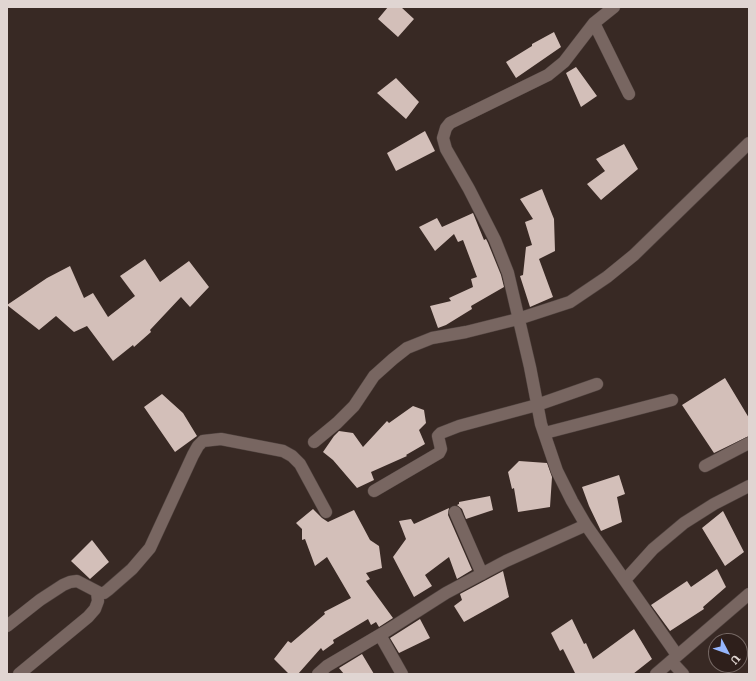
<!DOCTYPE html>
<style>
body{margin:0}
#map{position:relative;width:756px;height:681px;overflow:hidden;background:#382924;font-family:Literata,serif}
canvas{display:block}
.frame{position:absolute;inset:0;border:8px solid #e0d5d2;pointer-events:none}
.north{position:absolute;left:708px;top:633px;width:40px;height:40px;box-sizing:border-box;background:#2e1f1b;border:1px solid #756864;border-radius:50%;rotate:131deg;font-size:11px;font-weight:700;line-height:16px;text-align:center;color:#e0d5d2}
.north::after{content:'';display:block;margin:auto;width:14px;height:18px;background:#96b6fd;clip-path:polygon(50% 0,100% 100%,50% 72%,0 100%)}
</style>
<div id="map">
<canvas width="756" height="681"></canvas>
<div class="frame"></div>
<div class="north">U</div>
</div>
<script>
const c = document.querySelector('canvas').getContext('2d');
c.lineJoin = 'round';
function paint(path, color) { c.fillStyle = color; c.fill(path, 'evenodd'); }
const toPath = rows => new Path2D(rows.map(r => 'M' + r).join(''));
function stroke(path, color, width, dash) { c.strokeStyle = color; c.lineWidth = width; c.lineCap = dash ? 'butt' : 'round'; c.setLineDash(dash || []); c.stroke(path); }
const building = toPath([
 [388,7,401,7,414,19,398,37,378,19],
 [554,32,561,47,516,78,506,62,532,46,532,44],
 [576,67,597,96,581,107,566,73],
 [396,78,419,102,406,119,377,93],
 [425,131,435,151,396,171,387,153],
 [624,144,638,169,601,200,587,184,605,171,596,159],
 [542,189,554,219,555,251,539,259,553,297,530,307,520,276,523,275,526,247,532,245,525,222,533,219,520,199],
 [473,213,484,240,486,239,488,243,501,275,504,287,471,306,472,309,446,325,438,328,430,306,451,301,449,298,473,287,471,279,477,277,463,240,458,242,454,234,435,251,419,227,437,218,442,227],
 [145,259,160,282,189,261,209,287,190,307,181,297,150,330,151,332,134,347,133,345,113,361,87,326,74,332,56,316,39,330,7,305,47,278,70,266,84,298,93,293,108,317,135,296,120,276],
 [725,378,749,418,749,436,714,453,682,405],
 [162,394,183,413,197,436,175,452,144,407],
 [413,406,424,410,426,423,419,430,425,444,406,455,407,456,371,472,374,480,357,488,333,460,323,452,334,436,339,431,353,433,363,447,387,421,389,423],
 [519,461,547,463,552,477,550,507,518,512,514,488,512,489,508,472],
 [619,475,625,494,617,497,622,522,601,531,589,506,582,487],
 [490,496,493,510,466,519,462,509,457,505,459,504,459,502],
 [449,508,448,515,472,570,457,579,449,557,425,575,432,586,414,597,393,557,406,539,399,521,411,519,414,524],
 [313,509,322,518,328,522,354,510,370,540,379,546,382,568,366,573,370,579,366,581,393,618,379,627,376,622,371,625,368,619,333,640,334,643,323,651,321,648,298,674,289,674,274,659,288,641,291,643,325,614,324,612,351,598,327,557,315,566,305,539,302,540,302,529,296,523],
 [723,511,744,552,725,566,702,528],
 [92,540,109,562,90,579,71,561],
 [717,569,726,587,703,607,704,609,670,631,651,605,687,581,691,587],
 [503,571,509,597,464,622,454,606,462,600,460,594],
 [420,619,430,638,399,653,390,638],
 [572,619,584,644,586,643,593,659,634,629,652,659,633,674,573,674,575,673,563,649,560,651,551,633],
 [362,654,374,674,344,674,339,668]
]);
const minor = toPath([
 [614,7,594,23,564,62,548,75,450,123,446,128,443,138,446,149,469,189,495,240,508,273,530,367,541,424,557,471,572,501,586,525,677,655],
 [594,23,629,94],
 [545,433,672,400],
 [314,442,337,423,354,406,374,376,393,359,407,348,432,338,466,332,518,319,570,302,607,277,634,255,749,143],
 [705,466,749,443],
 [374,491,439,453,441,449,438,436,441,433,459,426,537,405,597,384],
 [455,512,482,574],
 [625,580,653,549,684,523,714,504,749,486],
 [7,626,40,600,63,585,70,582,77,581,100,593,104,593,108,590,132,569,150,548,193,455,198,446,203,441,221,439,283,451,292,456,300,464,326,512],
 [380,635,402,674],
 [671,661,683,674],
 [19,674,88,617,95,609,98,601,97,592],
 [318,674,327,666,388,630,446,593,506,561,586,525],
 [656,674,749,594]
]);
paint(building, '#d3bfb9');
stroke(minor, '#514440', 13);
stroke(minor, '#786661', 12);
</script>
